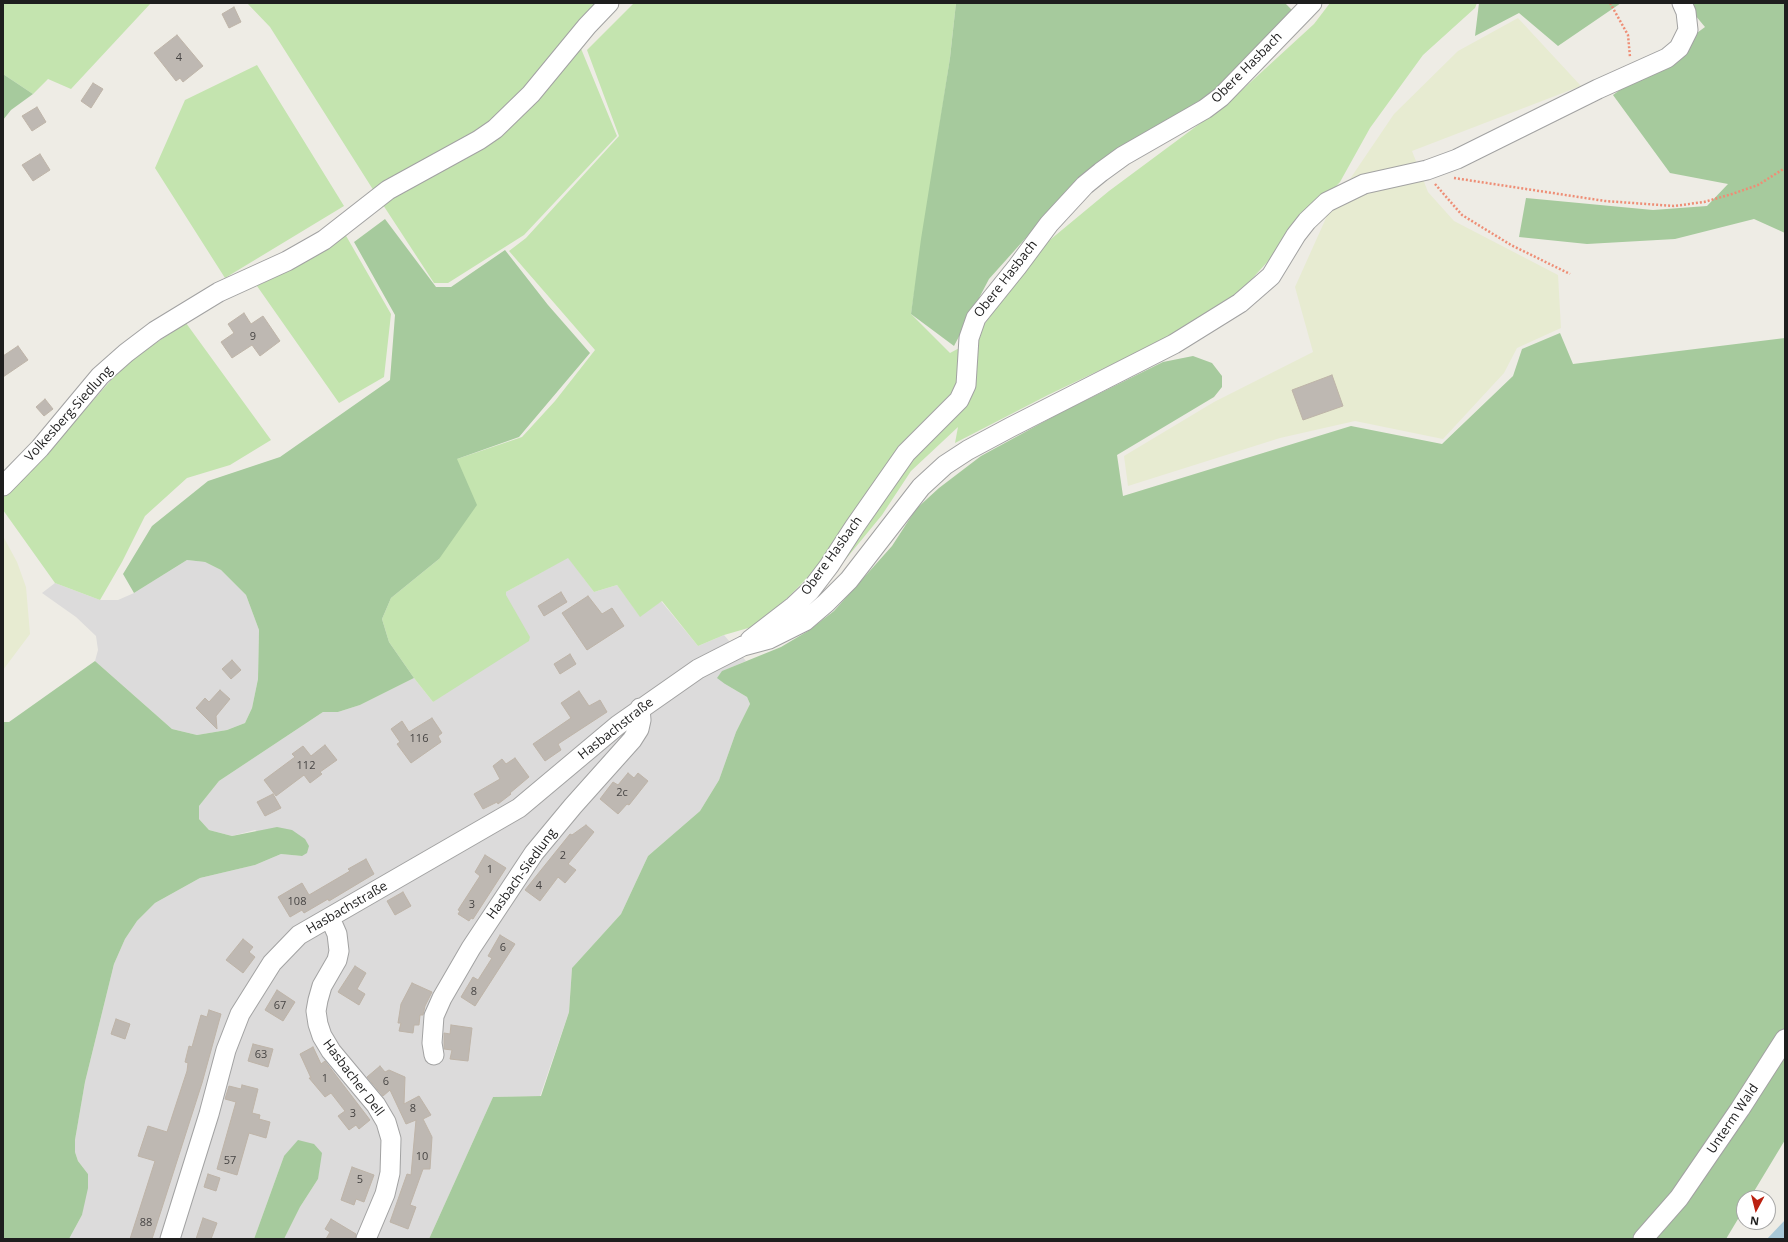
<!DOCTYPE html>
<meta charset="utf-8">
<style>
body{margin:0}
#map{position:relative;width:1788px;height:1242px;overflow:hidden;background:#eeece5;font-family:"Open Sans",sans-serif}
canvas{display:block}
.frame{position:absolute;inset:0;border:4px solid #1e1e1e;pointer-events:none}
.north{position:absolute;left:1736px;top:1190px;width:40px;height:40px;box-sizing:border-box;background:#fff;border:1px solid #a5a5a5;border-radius:50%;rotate:187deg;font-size:11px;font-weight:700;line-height:16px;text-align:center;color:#1e1e1e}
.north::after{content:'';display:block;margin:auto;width:14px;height:18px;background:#bb2111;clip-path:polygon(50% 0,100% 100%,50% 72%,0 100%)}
</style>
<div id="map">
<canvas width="1788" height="1242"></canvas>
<div class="frame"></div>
<div class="north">N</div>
</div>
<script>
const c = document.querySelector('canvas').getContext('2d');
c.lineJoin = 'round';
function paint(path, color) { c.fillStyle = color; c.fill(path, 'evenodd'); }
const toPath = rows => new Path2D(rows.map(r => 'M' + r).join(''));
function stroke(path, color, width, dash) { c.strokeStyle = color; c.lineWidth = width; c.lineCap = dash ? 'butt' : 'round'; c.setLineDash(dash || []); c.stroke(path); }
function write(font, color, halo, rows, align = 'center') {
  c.font = font + ' "Open Sans",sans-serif'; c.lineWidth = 3.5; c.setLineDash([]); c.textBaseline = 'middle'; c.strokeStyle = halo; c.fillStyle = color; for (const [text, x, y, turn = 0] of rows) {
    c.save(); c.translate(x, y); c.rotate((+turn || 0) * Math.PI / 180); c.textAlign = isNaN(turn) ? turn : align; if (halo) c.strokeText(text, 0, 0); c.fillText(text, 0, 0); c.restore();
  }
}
const residential = toPath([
 [568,557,594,592,617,585,640,616,661,601,698,646,724,635,746,661,723,671,725,684,747,697,750,704,736,732,719,780,700,811,648,856,621,914,572,968,569,1012,540,1096,493,1097,429,1239,284,1239,300,1207,318,1179,284,1156,254,1239,69,1239,82,1215,88,1174,78,1161,75,1152,75,1140,85,1082,114,964,125,939,137,921,155,903,200,878,255,865,281,854,302,856,255,830,232,836,209,830,199,819,199,806,219,781,323,712,338,712,360,705,414,678,433,702,505,595,506,592],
 [187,560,205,562,221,570,246,595,259,630,258,679,252,708,245,723,227,730,197,735,172,729,95,661,98,650,96,636,76,617,42,593,55,583,100,600,118,600,134,593]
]);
const farmland = toPath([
 [1518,18,1581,86,1412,151,1428,192,1454,221,1558,275,1561,328,1517,348,1504,373,1443,439,1355,421,1280,438,1128,486,1124,456,1214,402,1313,352,1295,287,1331,207,1394,114,1458,51],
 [3,536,17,562,26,587,30,634,3,670]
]);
const grass = toPath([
 [3,3,151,3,71,89,48,79,33,94,3,74],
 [247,3,604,3,575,34,617,136,524,235,448,283,434,283,372,188,270,27],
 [634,3,956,3,950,58,911,314,950,353,980,337,983,326,1039,249,1109,191,1229,102,1314,24,1330,3,1477,3,1475,8,1423,55,1370,128,1340,182,1230,303,1146,348,1048,395,955,443,958,427,911,471,882,515,845,560,812,573,762,624,724,635,698,646,662,601,640,617,617,585,594,592,568,558,506,592,506,595,530,637,529,641,433,702,414,678,389,642,382,619,391,598,439,559,457,459,522,437,555,401,595,350,509,251,526,238,619,136,587,50],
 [257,65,344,206,225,278,155,168,185,100],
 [345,234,391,314,384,377,339,403,257,286,305,262],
 [186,323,271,440,230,465,187,478,145,516,122,562,100,600,55,583,3,510,3,496,48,454,75,421,127,362]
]);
const forest = toPath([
 [956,3,1285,3,1292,10,1291,18,1223,93,1058,202,989,279,954,346,911,314,921,239,950,58],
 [1479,3,1621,3,1558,46,1519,13,1475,36],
 [1685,3,1785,3,1785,233,1754,219,1675,239,1587,244,1519,237,1526,198,1653,210,1707,206,1728,184,1670,173,1613,95,1705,27],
 [3,74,33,94,11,110,3,120],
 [385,219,436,287,451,287,505,250,548,305,590,353,519,437,457,459,477,505,439,559,391,598,382,619,389,642,414,678,360,705,338,712,323,712,219,781,199,806,199,819,209,830,232,836,277,827,292,830,305,839,309,846,307,853,302,856,281,854,255,865,200,878,155,903,137,921,125,939,114,964,85,1082,75,1140,75,1152,78,1161,88,1174,88,1188,82,1215,69,1239,3,1239,3,722,9,722,95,661,172,729,197,735,227,730,245,723,252,708,258,679,259,630,246,595,221,570,205,562,187,560,134,593,123,574,152,526,208,481,280,457,390,380,395,315,354,242],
 [1560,333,1573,364,1785,338,1785,1140,1750,1198,1744,1198,1744,1209,1726,1239,429,1239,493,1097,541,1096,569,1012,572,968,621,914,648,856,700,811,719,780,736,732,750,704,747,697,725,684,717,678,722,671,781,647,808,631,834,611,892,546,916,509,939,488,981,456,1060,413,1163,362,1193,356,1212,363,1222,376,1222,387,1214,397,1117,455,1123,496,1351,426,1442,444,1513,376,1522,349],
 [298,1140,314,1144,322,1153,318,1179,300,1207,284,1239,254,1239,284,1156]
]);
const water = toPath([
 [1785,1220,1785,1239,1767,1239]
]);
const building = toPath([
 [234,7,241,22,229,28,222,14,234,7],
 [177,35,203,66,183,82,180,78,176,81,154,53,177,35],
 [93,83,103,89,91,108,81,101,93,83],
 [37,107,46,122,32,131,22,116,37,107],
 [40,154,50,170,33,181,22,165,40,154],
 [244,313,251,324,263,316,280,341,260,356,252,345,232,358,221,342,234,333,228,324,244,313],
 [18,346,28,360,3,377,3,356,18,346],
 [1332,375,1343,406,1303,420,1292,390,1332,375],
 [45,399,53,409,44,416,36,407,45,399],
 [561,592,567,602,544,616,538,606,561,592],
 [588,596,602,614,612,608,624,626,587,650,562,613,588,596],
 [570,654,576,664,560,674,554,664,570,654],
 [232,660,241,670,231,679,222,669,232,660],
 [220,690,230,699,216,716,217,729,196,708,205,698,209,702,220,690],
 [579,691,589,706,600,700,607,712,558,744,561,750,545,761,533,744,571,718,561,703,579,691],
 [432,718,442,733,438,736,441,742,411,763,397,744,400,742,391,729,402,721,409,732,432,718],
 [325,745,337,760,320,772,322,774,310,783,304,775,276,796,264,780,295,757,292,754,303,746,311,756,325,745],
 [515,758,529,777,510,793,511,794,498,804,497,802,483,809,474,794,500,779,493,766,502,759,506,764,515,758],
 [628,773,634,778,638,773,648,781,629,805,627,804,618,814,600,799,613,782,618,785,628,773],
 [273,794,281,808,265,816,257,802,273,794],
 [586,825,594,832,568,864,576,870,565,883,558,877,540,901,525,890,570,834,572,835,586,825],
 [485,855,506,868,473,919,471,918,469,921,458,914,460,911,458,910,480,876,475,872,485,855],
 [366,859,374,874,329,901,328,899,304,913,302,910,290,917,278,897,302,883,309,895,350,871,348,869,366,859],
 [403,892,411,906,395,915,387,901,403,892],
 [500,935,515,944,475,1006,461,997,473,977,478,980,492,958,488,956,500,935],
 [243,939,253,947,249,952,255,957,243,973,226,960,243,939],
 [355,966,366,973,357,989,365,994,359,1005,338,992,355,966],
 [412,983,432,992,425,1006,423,1015,420,1015,419,1025,414,1025,413,1033,399,1031,401,1023,398,1023,401,1004,412,983],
 [277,990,295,1002,283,1021,265,1010,277,990],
 [209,1010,221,1014,202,1083,152,1239,130,1239,155,1161,138,1156,148,1126,167,1132,187,1071,188,1063,185,1062,189,1046,192,1047,201,1015,207,1017,209,1010],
 [116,1019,130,1024,125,1039,111,1034,116,1019],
 [451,1025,472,1028,468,1061,450,1059,452,1050,444,1049,444,1033,450,1034,451,1025],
 [253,1044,273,1049,268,1067,248,1061,253,1044],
 [313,1047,321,1064,325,1061,370,1120,359,1129,356,1125,349,1130,338,1116,345,1111,331,1093,325,1097,309,1078,311,1078,300,1054,313,1047],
 [380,1066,385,1072,389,1070,405,1077,404,1104,419,1096,431,1115,423,1119,432,1137,430,1169,423,1169,410,1205,416,1207,408,1229,390,1222,407,1174,411,1175,416,1120,406,1124,390,1090,383,1096,367,1077,380,1066],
 [242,1085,258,1089,252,1113,260,1115,259,1119,270,1122,266,1138,249,1133,237,1175,217,1169,236,1102,225,1099,229,1086,241,1089,242,1085],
 [352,1167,374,1175,364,1202,356,1199,354,1205,341,1200,352,1167],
 [208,1174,220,1178,216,1191,204,1187,208,1174],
 [203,1218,217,1223,211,1239,196,1239,203,1218],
 [331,1219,356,1234,355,1239,326,1239,330,1232,325,1229,331,1219]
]);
const path = toPath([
 [1610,3,1628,35,1630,57],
 [1454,178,1605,201,1674,206,1704,202,1732,194,1758,185,1785,168],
 [1435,184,1462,215,1511,245,1570,274]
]);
const minor = toPath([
 [3,486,40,448,100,376,126,353,155,331,219,292,287,261,324,240,388,190,479,140,495,129,531,94,587,26,609,3],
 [750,640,794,606,810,591,829,566,855,526,906,453,959,400,966,385,969,338,976,318,1017,267,1049,224,1085,185,1101,172,1123,156,1205,109,1221,97,1312,3],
 [330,918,337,934,339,951,337,960,322,986,318,1000,316,1011,318,1024,322,1036,331,1051,376,1105,386,1122,391,1139,390,1173,385,1194,366,1239],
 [434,1055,432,1043,434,1016,442,998,471,948,534,853,573,806,632,740,639,729,641,720,640,708],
 [170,1239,209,1114,226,1050,240,1014,272,963,299,935,519,808,618,725,698,669,743,646,769,639,805,621,826,603,849,580,921,487,945,465,968,450,1011,427,1174,344,1240,303,1271,276,1296,235,1307,221,1327,202,1364,184,1427,170,1457,159,1598,89,1667,58,1679,48,1688,30,1686,12,1682,3],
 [1643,1239,1679,1198,1740,1109,1785,1039]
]);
const numberNames = [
 ["4",179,58],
 ["9",253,337],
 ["116",419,739],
 ["112",306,766],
 ["2c",622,793],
 ["2",563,856],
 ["1",490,870],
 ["4",539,886],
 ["108",297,902],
 ["3",472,905],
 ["6",503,948],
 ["8",474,992],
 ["67",280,1006],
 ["63",261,1055],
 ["1",325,1079],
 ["6",386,1082],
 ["8",413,1109],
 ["3",353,1114],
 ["10",422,1157],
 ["57",230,1161],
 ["5",360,1180],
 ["88",146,1223]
];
const streetNames = [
 ["Obere Hasbach",1247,68,-45],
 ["Obere Hasbach",1006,279,-52],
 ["Volkesberg-Siedlung",69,414,-48],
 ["Obere Hasbach",832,556,-54],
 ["Hasbachstraße",616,729,-38],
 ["Hasbach-Siedlung",522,874,-54],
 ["Hasbachstraße",347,908,-30],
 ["Hasbacher Dell",353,1078,53],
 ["Unterm Wald",1733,1119,-56]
];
paint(residential, '#dcdbdb');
paint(farmland, '#e7ebd1');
paint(grass, '#c4e4af');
paint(forest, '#a6ca9d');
paint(water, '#a9c9d8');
paint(building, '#beb8b2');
stroke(building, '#beb4a8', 1);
stroke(minor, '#a2a2a2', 21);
stroke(path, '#ee8e76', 2.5, [2, 2]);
stroke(minor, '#fff', 19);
write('11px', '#464443', null, numberNames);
write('13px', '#1e1e1e', '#fff', streetNames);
</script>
